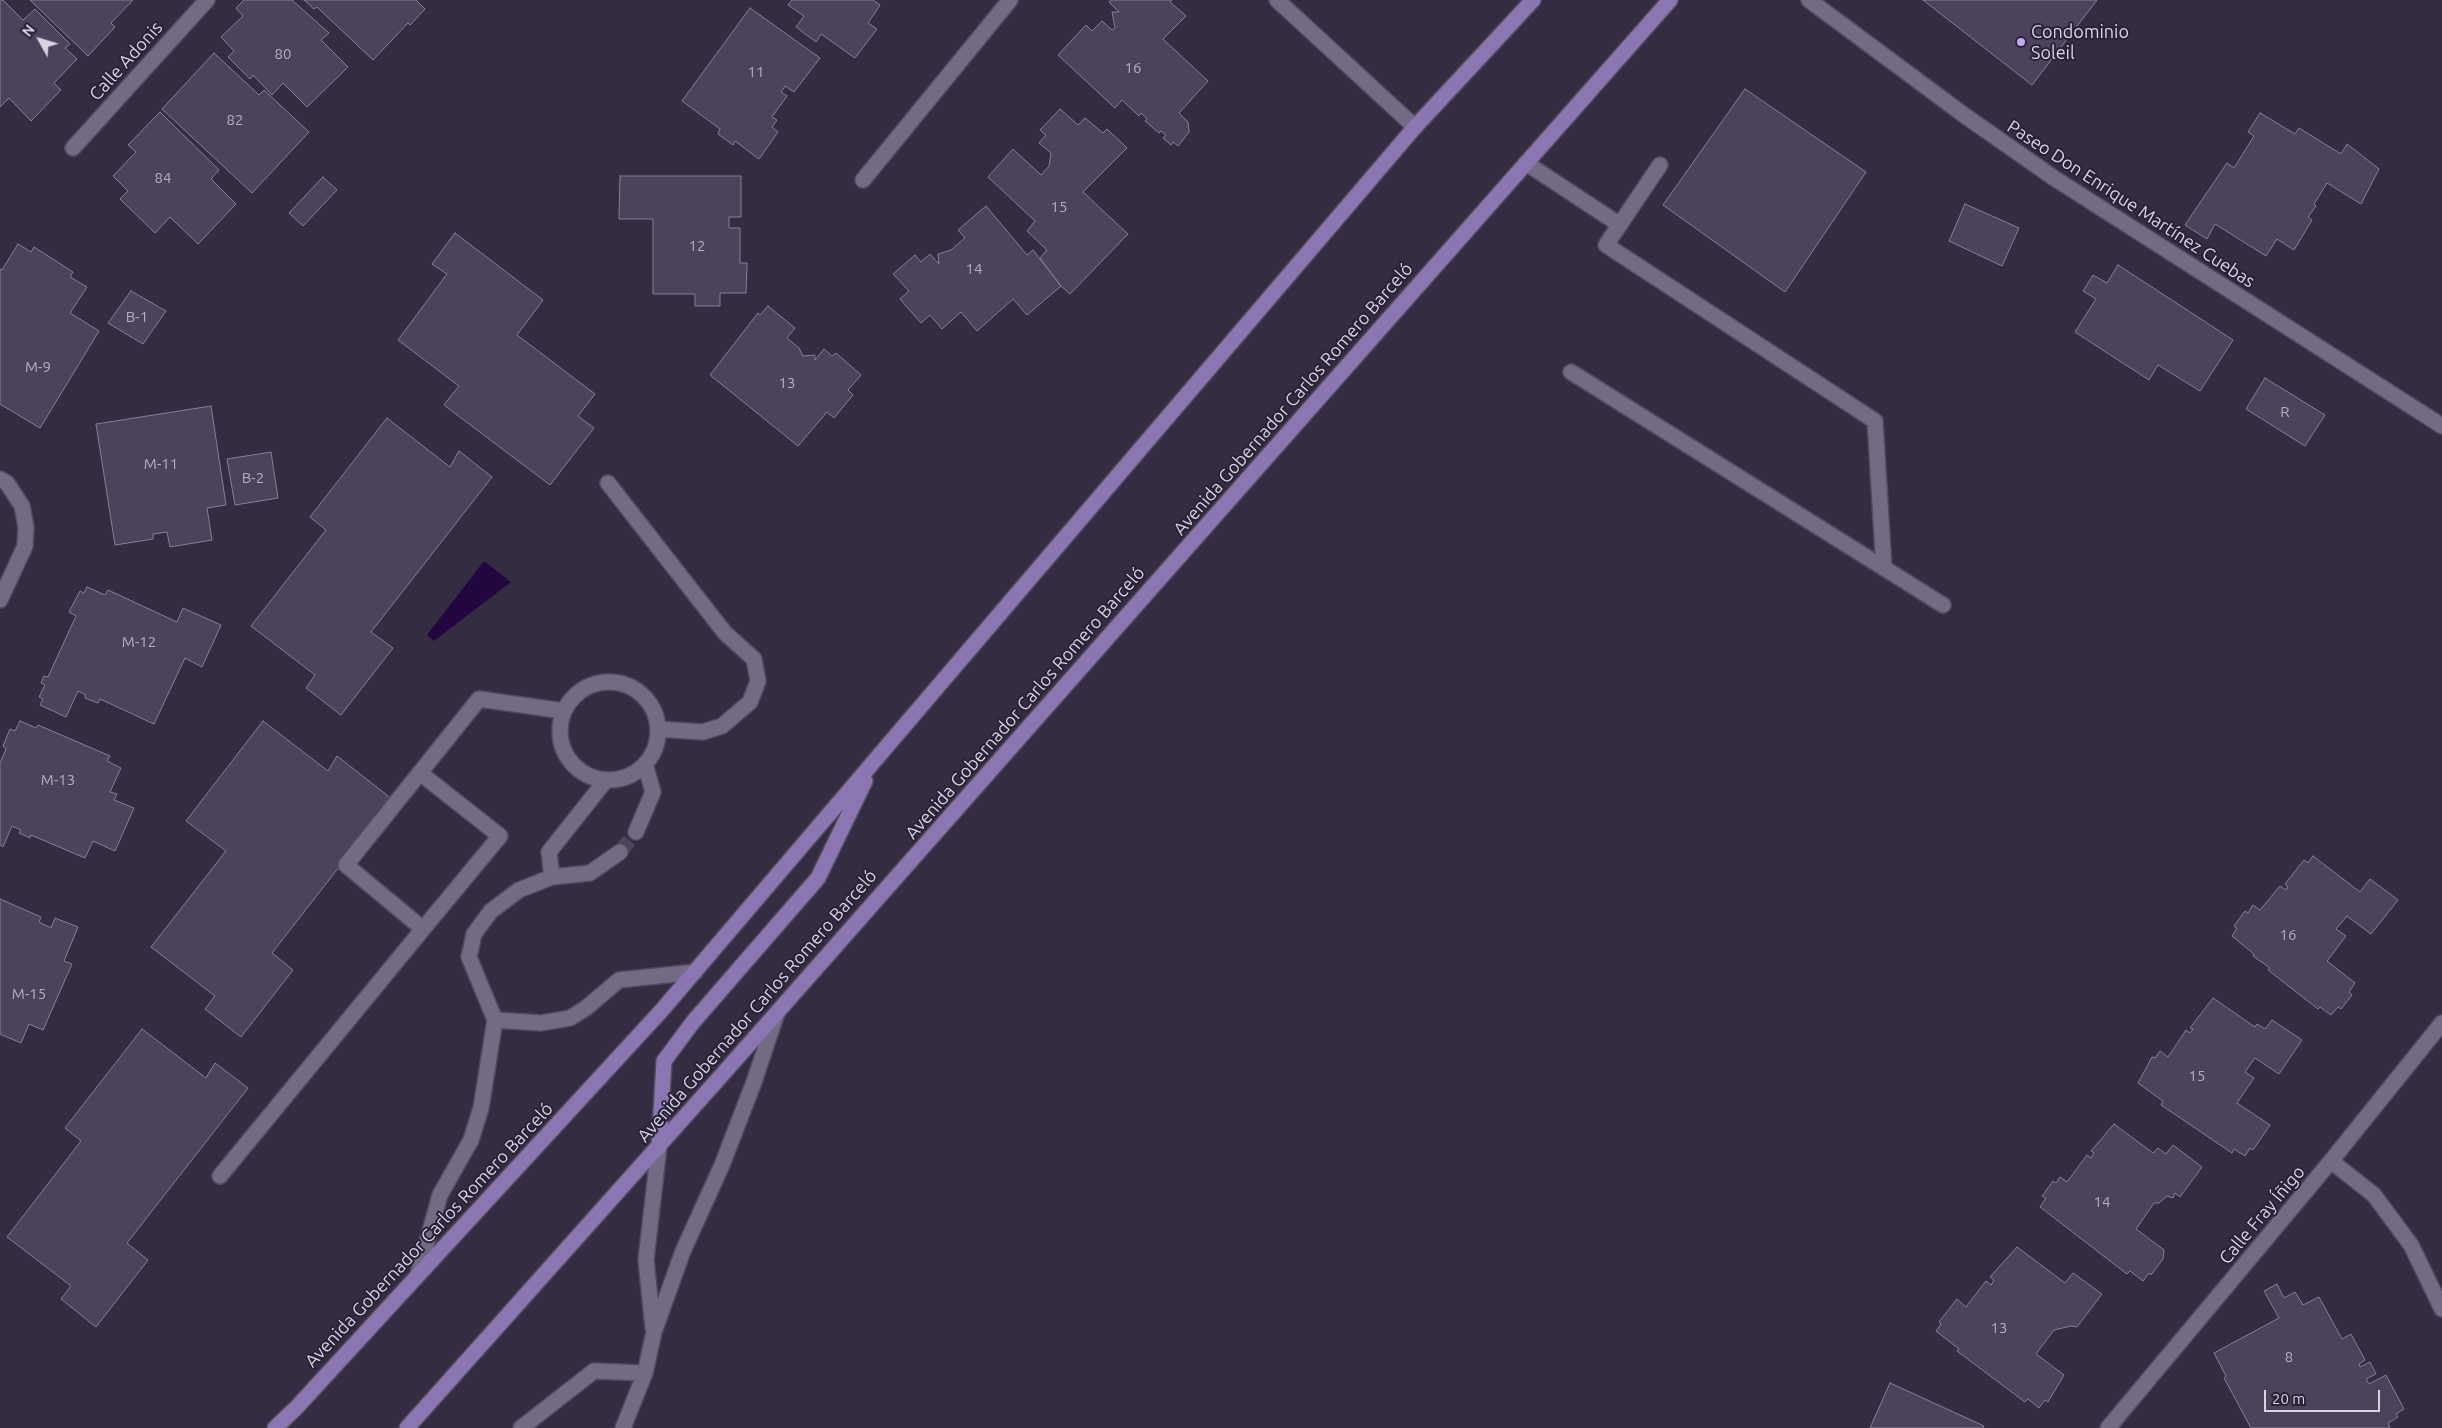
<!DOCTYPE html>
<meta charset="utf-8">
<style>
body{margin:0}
#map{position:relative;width:2442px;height:1428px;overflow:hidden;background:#342d42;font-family:Ubuntu,sans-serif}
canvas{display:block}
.north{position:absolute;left:15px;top:15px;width:50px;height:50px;-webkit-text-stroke:4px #2a2338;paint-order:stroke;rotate:309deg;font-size:14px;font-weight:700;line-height:20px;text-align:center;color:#d8d4e2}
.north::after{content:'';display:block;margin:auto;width:18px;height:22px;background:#d8d4e2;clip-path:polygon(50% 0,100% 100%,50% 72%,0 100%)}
.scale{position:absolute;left:2264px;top:1390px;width:116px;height:22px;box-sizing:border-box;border:2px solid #d8d4e2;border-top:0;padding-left:6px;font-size:15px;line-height:18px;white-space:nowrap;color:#d8d4e2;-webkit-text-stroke:4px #2a2338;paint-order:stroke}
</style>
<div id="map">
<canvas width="2442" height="1428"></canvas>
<div class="north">N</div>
<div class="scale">20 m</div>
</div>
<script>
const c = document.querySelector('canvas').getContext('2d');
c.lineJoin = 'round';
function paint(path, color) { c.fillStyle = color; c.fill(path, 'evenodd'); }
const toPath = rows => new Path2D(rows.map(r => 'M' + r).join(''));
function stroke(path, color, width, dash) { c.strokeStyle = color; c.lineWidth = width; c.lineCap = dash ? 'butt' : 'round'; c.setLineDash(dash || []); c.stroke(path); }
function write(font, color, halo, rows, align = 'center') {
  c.font = font + ' Ubuntu,sans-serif'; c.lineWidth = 4; c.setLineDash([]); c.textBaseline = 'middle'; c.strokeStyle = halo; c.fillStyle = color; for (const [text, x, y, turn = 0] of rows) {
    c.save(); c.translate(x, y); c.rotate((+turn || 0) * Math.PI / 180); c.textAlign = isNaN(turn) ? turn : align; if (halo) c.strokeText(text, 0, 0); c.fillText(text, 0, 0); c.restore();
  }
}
const water = toPath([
 [484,561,511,582,434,641,427,635]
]);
const building = toPath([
 [0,0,3,0,23,20,35,9,70,44,65,48,77,59,54,83,61,90,31,121,9,98,0,107,0,0],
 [30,0,133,0,111,23,115,27,88,56,30,0],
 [244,0,292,0,329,33,321,40,348,67,307,107,283,83,272,95,253,75,250,79,228,57,234,51,221,37,243,16,236,8,244,0],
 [304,0,416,0,425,9,410,25,408,23,373,60,317,7,314,9,304,0],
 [792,0,873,0,880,5,868,23,877,29,855,58,821,34,816,42,796,27,804,16,788,5,792,0],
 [1111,0,1172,0,1170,2,1186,16,1163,39,1208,81,1179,113,1188,122,1189,132,1178,146,1173,142,1171,145,1163,138,1166,135,1161,131,1159,133,1145,121,1147,119,1141,113,1139,116,1122,100,1115,108,1058,55,1086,25,1092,31,1102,21,1112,30,1115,28,1112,12,1119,12,1109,2,1111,0],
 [1923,0,2097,0,2032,85,1923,0],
 [750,8,820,58,794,92,785,86,781,92,787,96,772,117,777,120,772,127,778,132,759,159,735,141,733,145,718,134,720,129,682,101,750,8],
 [214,53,259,95,264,90,309,132,252,193,162,109,214,53],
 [1745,89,1866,172,1785,292,1663,205,1745,89],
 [1060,109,1078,125,1085,118,1103,133,1107,129,1127,148,1083,192,1128,234,1070,294,1061,286,1040,258,1047,250,1027,231,1035,221,988,177,1013,149,1041,175,1049,166,1051,153,1039,143,1046,135,1040,130,1060,109],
 [160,112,219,170,211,179,236,204,198,244,170,217,155,233,120,199,128,191,113,176,136,152,128,145,160,112],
 [2260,113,2295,134,2299,128,2341,154,2347,144,2379,169,2361,204,2327,183,2314,204,2316,206,2308,217,2312,220,2294,250,2277,239,2266,256,2215,224,2207,239,2185,225,2227,163,2234,168,2254,136,2248,132,2260,113],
 [620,176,741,176,741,217,729,217,729,228,740,228,740,263,747,263,746,293,720,293,720,306,695,306,695,294,653,294,653,219,619,219,620,176],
 [323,177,337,190,303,226,289,213,323,177],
 [1965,204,2019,228,2002,266,1949,241,1965,204],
 [986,206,1027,255,1033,250,1061,286,1027,315,1013,299,977,331,961,312,942,329,930,315,921,323,900,299,909,291,893,274,915,255,921,262,930,254,939,264,938,254,951,250,965,238,958,230,986,206],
 [455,233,543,300,517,335,595,394,578,416,594,428,550,485,444,405,459,386,398,340,447,274,432,264,455,233],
 [18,244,31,252,34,247,73,272,70,277,87,287,70,313,99,331,40,428,0,404,0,269,2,270,18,244],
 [2118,265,2233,340,2200,391,2158,365,2149,380,2075,332,2096,299,2083,291,2093,275,2107,283,2118,265],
 [131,291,166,311,143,344,108,323,131,291],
 [768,306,795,328,787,338,799,348,803,356,815,355,815,360,824,349,832,356,836,353,861,375,848,390,853,395,834,418,827,412,798,446,710,375,758,313,760,315,768,306],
 [2265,378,2325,415,2305,446,2246,409,2265,378],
 [211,406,226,505,207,508,212,540,170,547,167,532,153,534,153,539,115,545,96,424,211,406],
 [387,418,450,467,459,451,492,477,371,632,393,648,341,715,306,688,315,675,251,626,326,530,310,517,387,418],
 [271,452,278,498,235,505,227,459,271,452],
 [87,587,105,595,108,590,177,622,183,608,221,625,202,667,185,658,154,724,100,699,98,703,85,698,86,695,78,691,66,717,40,705,43,699,39,697,45,685,41,683,44,676,48,677,76,616,69,612,80,591,84,593,87,587],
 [20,721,36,728,38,725,110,756,107,761,121,768,110,792,117,794,114,800,134,808,115,851,93,841,85,858,31,835,30,838,19,833,21,830,12,826,3,847,0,845,0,763,6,749,3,746,10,729,15,731,20,721],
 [263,721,328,771,337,756,392,799,272,953,293,970,241,1037,205,1009,215,996,151,947,226,851,186,821,263,721],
 [2313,856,2360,892,2370,879,2398,900,2371,934,2347,916,2336,929,2346,936,2327,961,2355,983,2349,992,2352,995,2341,1009,2338,1007,2331,1015,2320,1007,2318,1009,2268,970,2270,968,2253,956,2254,954,2232,936,2237,928,2234,926,2245,911,2248,913,2253,905,2260,910,2280,886,2286,890,2288,887,2285,884,2304,860,2308,863,2313,856],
 [0,899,41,917,39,922,51,928,55,918,78,927,64,961,72,964,43,1030,29,1024,21,1043,0,1034,0,899],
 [2213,998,2255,1027,2257,1024,2265,1029,2272,1020,2302,1040,2279,1074,2255,1058,2245,1072,2254,1078,2237,1103,2270,1125,2253,1150,2250,1148,2245,1156,2234,1149,2232,1153,2161,1105,2163,1101,2138,1083,2152,1057,2155,1058,2160,1051,2168,1057,2186,1030,2190,1033,2193,1029,2190,1028,2213,998],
 [142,1029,206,1078,215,1063,248,1088,127,1243,148,1260,96,1327,61,1299,71,1286,7,1237,81,1141,65,1128,142,1029],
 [2114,1124,2153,1153,2158,1148,2166,1154,2173,1145,2202,1167,2180,1197,2175,1193,2173,1198,2167,1196,2159,1203,2154,1203,2136,1229,2164,1250,2163,1259,2151,1275,2149,1273,2143,1281,2130,1271,2127,1274,2040,1207,2046,1198,2042,1196,2053,1181,2056,1183,2060,1177,2067,1182,2087,1155,2091,1158,2094,1153,2091,1151,2114,1124],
 [2017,1247,2065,1283,2073,1273,2102,1294,2077,1327,2071,1326,2054,1330,2036,1354,2064,1375,2048,1402,2045,1400,2039,1408,2028,1399,2025,1402,1957,1351,1959,1349,1936,1331,1941,1324,1939,1322,1957,1299,1966,1307,1986,1281,1991,1285,1994,1280,1990,1277,2017,1247],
 [2277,1284,2284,1298,2295,1292,2303,1305,2319,1297,2342,1339,2351,1334,2365,1360,2359,1364,2360,1367,2370,1362,2376,1374,2366,1379,2369,1384,2386,1375,2404,1409,2396,1414,2398,1417,2388,1423,2390,1428,2251,1428,2224,1378,2226,1376,2214,1353,2279,1318,2264,1291,2277,1284],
 [1890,1383,1984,1426,1983,1428,1870,1428,1890,1383]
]);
const minorTunnel = toPath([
 [620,852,636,832]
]);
const minor = toPath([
 [1277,0,1415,127],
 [1809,0,1964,115,2054,178,2442,426],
 [73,148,207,0],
 [1526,163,1620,225],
 [1660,165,1606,245,1875,421,1884,568],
 [863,180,1010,0],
 [1571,372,1943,605],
 [0,479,7,483,22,506,26,527,25,546,0,600],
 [608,483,725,633,754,659,758,681,750,702,722,726,703,732,658,729],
 '560 731a49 49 0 1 1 98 0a49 49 0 1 1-98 0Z',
 [420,773,500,836,423,929,346,865,479,699,564,711],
 [636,832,653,792,645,764],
 [552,877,549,852,606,780],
 [495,1020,469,957,474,934,491,911,519,890,552,877,590,873,620,852],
 [2331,1161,2374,1195,2411,1245,2442,1309],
 [220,1176,423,929],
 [418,1274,440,1195,471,1140,481,1108,495,1020,541,1023,570,1018,586,1008,619,980,695,972],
 [653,1328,646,1260,659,1147],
 [521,1428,594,1371,645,1373],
 [623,1428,645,1373,654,1332,683,1251,722,1165,754,1082,777,1013],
 [2108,1428,2331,1161,2442,1023]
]);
const major = toPath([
 [659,1147,664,1061,693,1022,818,878,865,781],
 [275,1428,296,1408,662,1010,1415,127,1533,0],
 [407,1428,721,1076,1670,0]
]);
const markers = [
 [2021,42,5,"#c1a8f3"]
];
const numberNames = [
 ["80",283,54],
 ["16",1133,68],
 ["11",756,72],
 ["82",235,120],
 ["84",163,178],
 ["15",1059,207],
 ["12",697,246],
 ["14",974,269],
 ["B-1",137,317],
 ["M-9",38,367],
 ["13",787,383],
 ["R",2285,412],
 ["M-11",161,464],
 ["B-2",253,478],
 ["M-12",139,642],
 ["M-13",58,780],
 ["16",2288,935],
 ["M-15",29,994],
 ["15",2197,1076],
 ["14",2102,1202],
 ["13",1999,1328],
 ["8",2289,1357]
];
const poiNames = [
 ["Condominio",2031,32],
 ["Soleil",2031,53]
];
const streetNames = [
 ["Calle Adonis",126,61,-48],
 ["Paseo Don Enrique Martínez Cuebas",2131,204,33],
 ["Avenida Gobernador Carlos Romero Barceló",1293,399,-49],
 ["Avenida Gobernador Carlos Romero Barceló",1025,703,-49],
 ["Avenida Gobernador Carlos Romero Barceló",757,1006,-49],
 ["Calle Fray Íñigo",2262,1215,-50],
 ["Avenida Gobernador Carlos Romero Barceló",429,1235,-47]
];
paint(water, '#210640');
paint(building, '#4a435a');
stroke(building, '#867f98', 1);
stroke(minorTunnel, '#4d465a', 15, [15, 8]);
stroke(minor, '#514a5c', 18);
stroke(major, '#514a5c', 18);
stroke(minor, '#736b84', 15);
stroke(major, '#8a76b0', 15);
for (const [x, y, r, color] of markers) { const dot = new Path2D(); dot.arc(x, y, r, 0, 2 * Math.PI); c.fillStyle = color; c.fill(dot); stroke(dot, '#2a2338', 2); }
write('15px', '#b4b0c0', null, numberNames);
write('18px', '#d8d4e2', '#2a2338', poiNames, 'left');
write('18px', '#d8d4e2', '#2a2338', streetNames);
</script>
